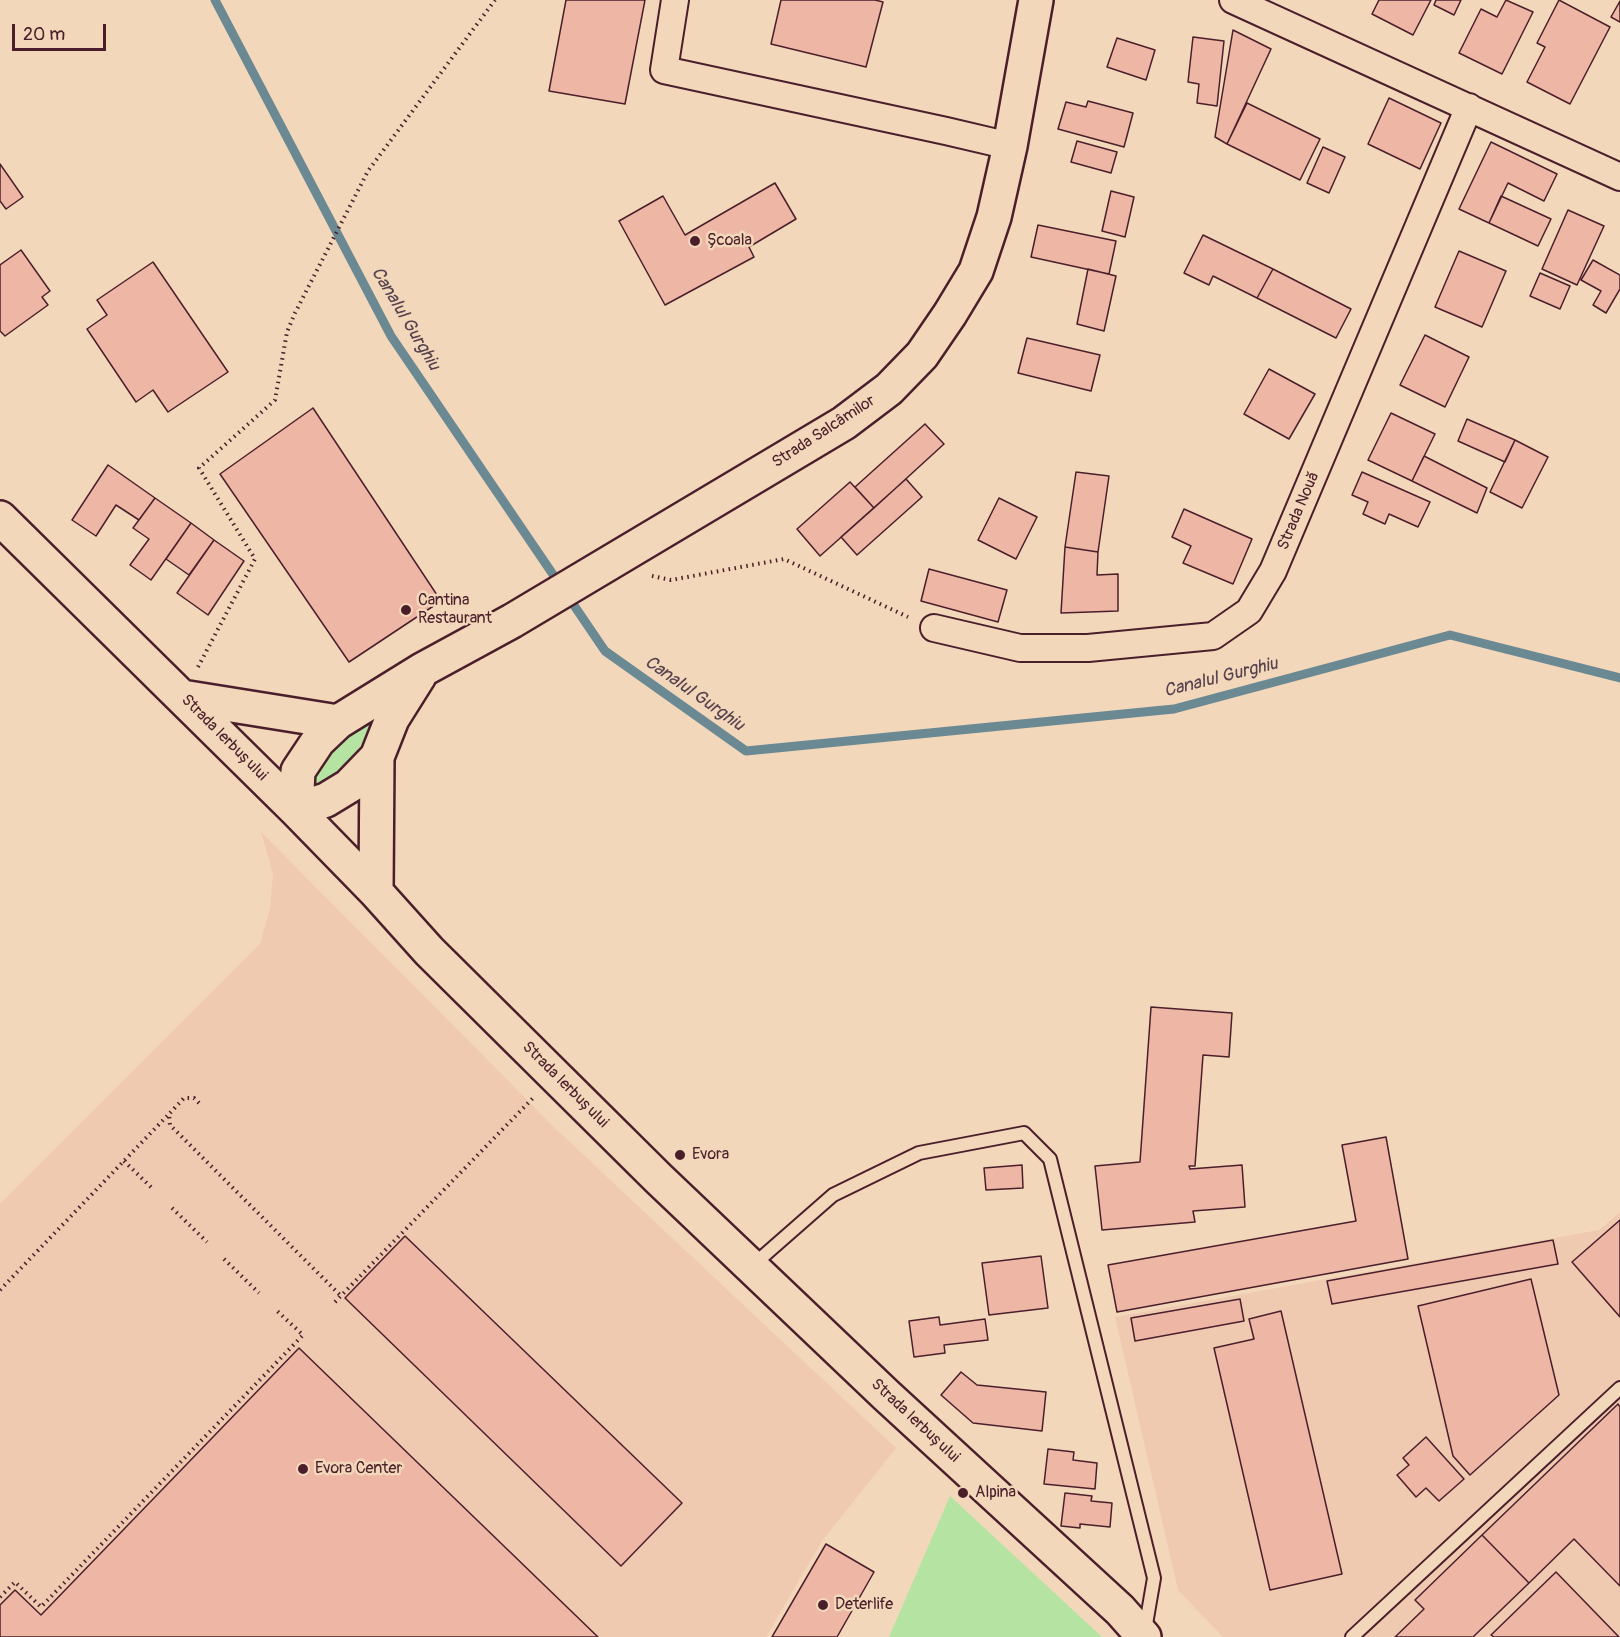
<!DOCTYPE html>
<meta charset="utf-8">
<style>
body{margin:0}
#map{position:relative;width:1620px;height:1637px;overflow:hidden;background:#f3d7ba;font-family:Pangolin,sans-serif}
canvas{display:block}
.scale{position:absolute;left:12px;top:24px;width:94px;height:27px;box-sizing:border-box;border:3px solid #4a1f2b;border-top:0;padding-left:8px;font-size:18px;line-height:21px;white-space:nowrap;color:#4a1f2b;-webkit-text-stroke:4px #f3d7ba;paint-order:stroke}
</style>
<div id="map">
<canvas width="1620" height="1637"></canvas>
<div class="scale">20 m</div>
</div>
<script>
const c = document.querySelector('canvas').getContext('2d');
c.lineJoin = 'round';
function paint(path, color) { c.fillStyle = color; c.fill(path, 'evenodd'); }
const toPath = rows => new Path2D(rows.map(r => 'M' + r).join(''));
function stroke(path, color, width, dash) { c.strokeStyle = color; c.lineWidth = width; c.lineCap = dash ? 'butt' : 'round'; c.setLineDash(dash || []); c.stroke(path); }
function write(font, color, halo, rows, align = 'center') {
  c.font = font + ' Pangolin,sans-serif'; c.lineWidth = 5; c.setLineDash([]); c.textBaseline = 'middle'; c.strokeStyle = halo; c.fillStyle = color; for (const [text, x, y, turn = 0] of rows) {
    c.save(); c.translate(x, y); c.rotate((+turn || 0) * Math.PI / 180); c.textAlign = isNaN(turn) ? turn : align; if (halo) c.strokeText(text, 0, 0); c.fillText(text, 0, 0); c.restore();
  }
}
const built = toPath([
 [261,832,557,1130,896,1448,822,1541,766,1637,0,1637,0,1204,260,944,270,909,273,874],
 [1620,1212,1620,1637,1223,1637,1178,1590,1115,1317,1599,1230]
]);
const green = toPath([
 [372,723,358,750,345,771,311,790,311,772,338,742],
 [950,1496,1102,1637,889,1637]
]);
const stream = toPath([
 [215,0,391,336,605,651,746,751,1174,709,1450,635,1620,678]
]);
const building = toPath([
 [566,0,645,0,625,104,549,91,566,0],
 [781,0,875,0,883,2,866,67,771,44,781,0],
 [1379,0,1431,0,1413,35,1372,14,1379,0],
 [1436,0,1461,0,1454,15,1434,5,1436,0],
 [1506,0,1533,12,1502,74,1459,53,1481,9,1497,17,1506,0],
 [1559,0,1610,27,1570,104,1527,82,1545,47,1537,43,1559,0],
 [1620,1,1620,22,1611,17,1620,1],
 [1233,30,1271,49,1227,144,1215,137,1233,30],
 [1193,37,1224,41,1217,106,1197,103,1199,84,1188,82,1193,37],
 [1117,38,1155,50,1146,80,1107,67,1117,38],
 [1389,98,1441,123,1420,169,1368,144,1389,98],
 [1088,101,1133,113,1124,147,1058,129,1066,102,1086,107,1088,101],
 [1247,103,1320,139,1300,180,1227,144,1247,103],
 [1077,141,1117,152,1111,173,1071,162,1077,141],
 [1491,142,1557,174,1544,201,1508,183,1489,223,1459,209,1491,142],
 [1323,147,1345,157,1329,193,1307,183,1323,147],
 [0,164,23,197,6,209,0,201,0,164],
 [775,183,796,219,749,247,754,257,665,305,619,221,663,196,685,235,775,183],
 [1111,191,1134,197,1125,237,1102,231,1111,191],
 [1501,196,1551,219,1538,246,1489,223,1501,196],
 [1568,210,1604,226,1577,285,1542,269,1568,210],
 [1038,225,1116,241,1109,274,1031,257,1038,225],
 [1203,235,1273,269,1257,298,1213,276,1209,285,1184,273,1203,235],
 [21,250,50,291,42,297,48,305,5,336,0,331,0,265,21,250],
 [1459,251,1506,271,1482,327,1435,307,1459,251],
 [1593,260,1620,275,1620,289,1606,313,1593,305,1601,291,1581,280,1593,260],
 [153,262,228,372,168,412,153,390,136,402,87,329,107,315,97,300,153,262],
 [1088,269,1116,276,1104,331,1077,324,1088,269],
 [1273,269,1351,309,1336,338,1257,298,1273,269],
 [1540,273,1570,286,1560,309,1530,296,1540,273],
 [1425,335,1469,357,1445,407,1400,385,1425,335],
 [1027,338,1100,355,1091,391,1018,373,1027,338],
 [1269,369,1315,394,1289,439,1244,414,1269,369],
 [313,408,441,601,349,662,220,474,313,408],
 [1391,413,1435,434,1412,481,1368,460,1391,413],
 [1467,419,1515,440,1505,462,1458,441,1467,419],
 [925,424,944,444,874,508,855,487,925,424],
 [1515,440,1548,457,1522,508,1490,492,1515,440],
 [1424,456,1487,488,1477,513,1412,481,1424,456],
 [108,465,155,498,139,520,116,505,96,536,72,520,108,465],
 [1076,472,1109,476,1098,552,1065,547,1076,472],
 [1362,472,1430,502,1418,527,1389,514,1385,524,1363,514,1368,502,1352,495,1362,472],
 [906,479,922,497,857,555,841,537,906,479],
 [850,482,874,508,820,556,797,529,850,482],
 [155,498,191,523,151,580,130,565,149,539,133,528,155,498],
 [999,498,1037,517,1016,559,978,540,999,498],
 [1184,509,1252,539,1233,584,1183,563,1191,546,1172,537,1184,509],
 [191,523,214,540,189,575,166,559,191,523],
 [214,540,244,561,208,615,177,593,214,540],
 [1065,547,1098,552,1097,575,1118,574,1118,611,1061,613,1065,547],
 [929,569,1007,590,998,622,921,601,929,569],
 [1151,1007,1232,1013,1229,1057,1203,1055,1195,1166,1189,1166,1190,1169,1242,1165,1245,1207,1193,1211,1195,1222,1102,1230,1095,1166,1140,1162,1151,1007],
 [1386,1137,1408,1259,1117,1312,1108,1265,1356,1221,1342,1145,1386,1137],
 [1022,1165,1023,1188,986,1190,984,1168,1022,1165],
 [1620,1220,1620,1317,1572,1262,1620,1220],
 [405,1236,682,1503,621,1566,345,1298,405,1236],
 [1553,1240,1558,1264,1332,1304,1327,1281,1553,1240],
 [1041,1256,1048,1308,989,1315,982,1263,1041,1256],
 [1531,1279,1559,1395,1470,1475,1453,1456,1418,1306,1531,1279],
 [1240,1299,1244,1321,1135,1341,1131,1318,1240,1299],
 [1281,1311,1342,1574,1270,1590,1214,1348,1254,1339,1249,1319,1281,1311],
 [939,1317,940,1325,985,1319,988,1340,944,1345,945,1353,914,1357,909,1321,939,1317],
 [299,1348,598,1637,0,1637,0,1605,15,1590,41,1615,299,1348],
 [961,1372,977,1385,1046,1392,1042,1431,973,1423,941,1395,961,1372],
 [1618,1404,1620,1407,1620,1586,1574,1539,1529,1583,1482,1535,1618,1404],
 [1426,1437,1464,1479,1439,1501,1426,1488,1416,1497,1397,1475,1409,1465,1403,1458,1426,1437],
 [1048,1449,1074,1452,1073,1460,1097,1463,1095,1489,1044,1484,1048,1449],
 [1065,1493,1092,1496,1091,1501,1112,1503,1110,1527,1080,1524,1080,1528,1061,1526,1065,1493],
 [1482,1535,1529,1583,1473,1637,1395,1637,1424,1609,1415,1600,1482,1535],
 [826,1544,874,1572,837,1637,772,1637,826,1544],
 [1556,1572,1619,1637,1494,1637,1491,1635,1556,1572]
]);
const path = toPath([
 [652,576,671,580,784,559,908,617],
 [198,667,255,559,199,468,275,400,287,332,295,313,368,171,495,0],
 [199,1103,194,1098,184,1098,169,1114,170,1125,341,1296],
 [124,1161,154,1190],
 [172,1208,207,1242],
 [224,1259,259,1293],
 [0,1290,168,1115],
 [335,1302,533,1098],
 [0,1597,15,1582,41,1607,303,1335,277,1311]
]);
const service = toPath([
 [752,1266,833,1195,919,1153,1024,1133,1050,1159,1154,1578,1145,1630],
 [1352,1637,1620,1388]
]);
const minor = toPath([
 [675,0,664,70,946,131,1010,146],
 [1233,0,1620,177],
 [934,628,1020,648,1088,648,1213,636,1249,611,1273,571,1469,107]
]);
const secondary = toPath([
 [0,518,296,810,376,892,429,951,658,1178,886,1395,1120,1610,1144,1637],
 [182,697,338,722],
 [296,810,298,771,318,741,338,722,422,670,512,621,844,423,889,389,922,355,950,314,976,271,994,217,1010,146,1036,0],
 [296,810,326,800,349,786,377,757,392,719,419,676],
 [376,892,377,757]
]);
const markers = [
 [695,241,6,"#4a1f2b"],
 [406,610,6,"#4a1f2b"],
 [680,1155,6,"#4a1f2b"],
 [303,1469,6,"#4a1f2b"],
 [963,1493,6,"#4a1f2b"],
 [823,1605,6,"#4a1f2b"]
];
const poiNames = [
 ["Școala",707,241],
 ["Cantina",418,601],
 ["Restaurant",418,619],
 ["Evora",692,1155],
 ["Evora Center",315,1469],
 ["Alpina",975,1493],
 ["Deterlife",835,1605]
];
const streetNames = [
 ["Strada Salcâmilor",824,432,-33],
 ["Strada Nouă",1299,511,-67],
 ["Strada Ierbușului",224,738,45],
 ["Strada Ierbușului",565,1085,45],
 ["Strada Ierbușului",915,1421,43]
];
const waterNames = [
 ["Canalul Gurghiu",405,319,59],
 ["Canalul Gurghiu",1221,678,-14],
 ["Canalul Gurghiu",694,694,35]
];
paint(built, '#efcab1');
paint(green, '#b5e3a2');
stroke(stream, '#6a8993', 9);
paint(building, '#eeb6a5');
stroke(building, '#4a1f2b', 1.5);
stroke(service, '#4a1f2b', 16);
stroke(minor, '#4a1f2b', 30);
stroke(secondary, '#4a1f2b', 38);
stroke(path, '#4a1f2b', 4, [1.5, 4.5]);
stroke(service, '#f3d7ba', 12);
stroke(minor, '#f3d7ba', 26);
stroke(secondary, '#f3d7ba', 33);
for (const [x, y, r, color] of markers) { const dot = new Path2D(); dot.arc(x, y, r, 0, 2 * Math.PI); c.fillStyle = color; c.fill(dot); stroke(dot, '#f3d7ba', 2); }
write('16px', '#4a1f2b', '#f3d7ba', poiNames, 'left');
write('16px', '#4a1f2b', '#f3d7ba', streetNames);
write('italic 18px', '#55424e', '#f3d7ba', waterNames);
</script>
